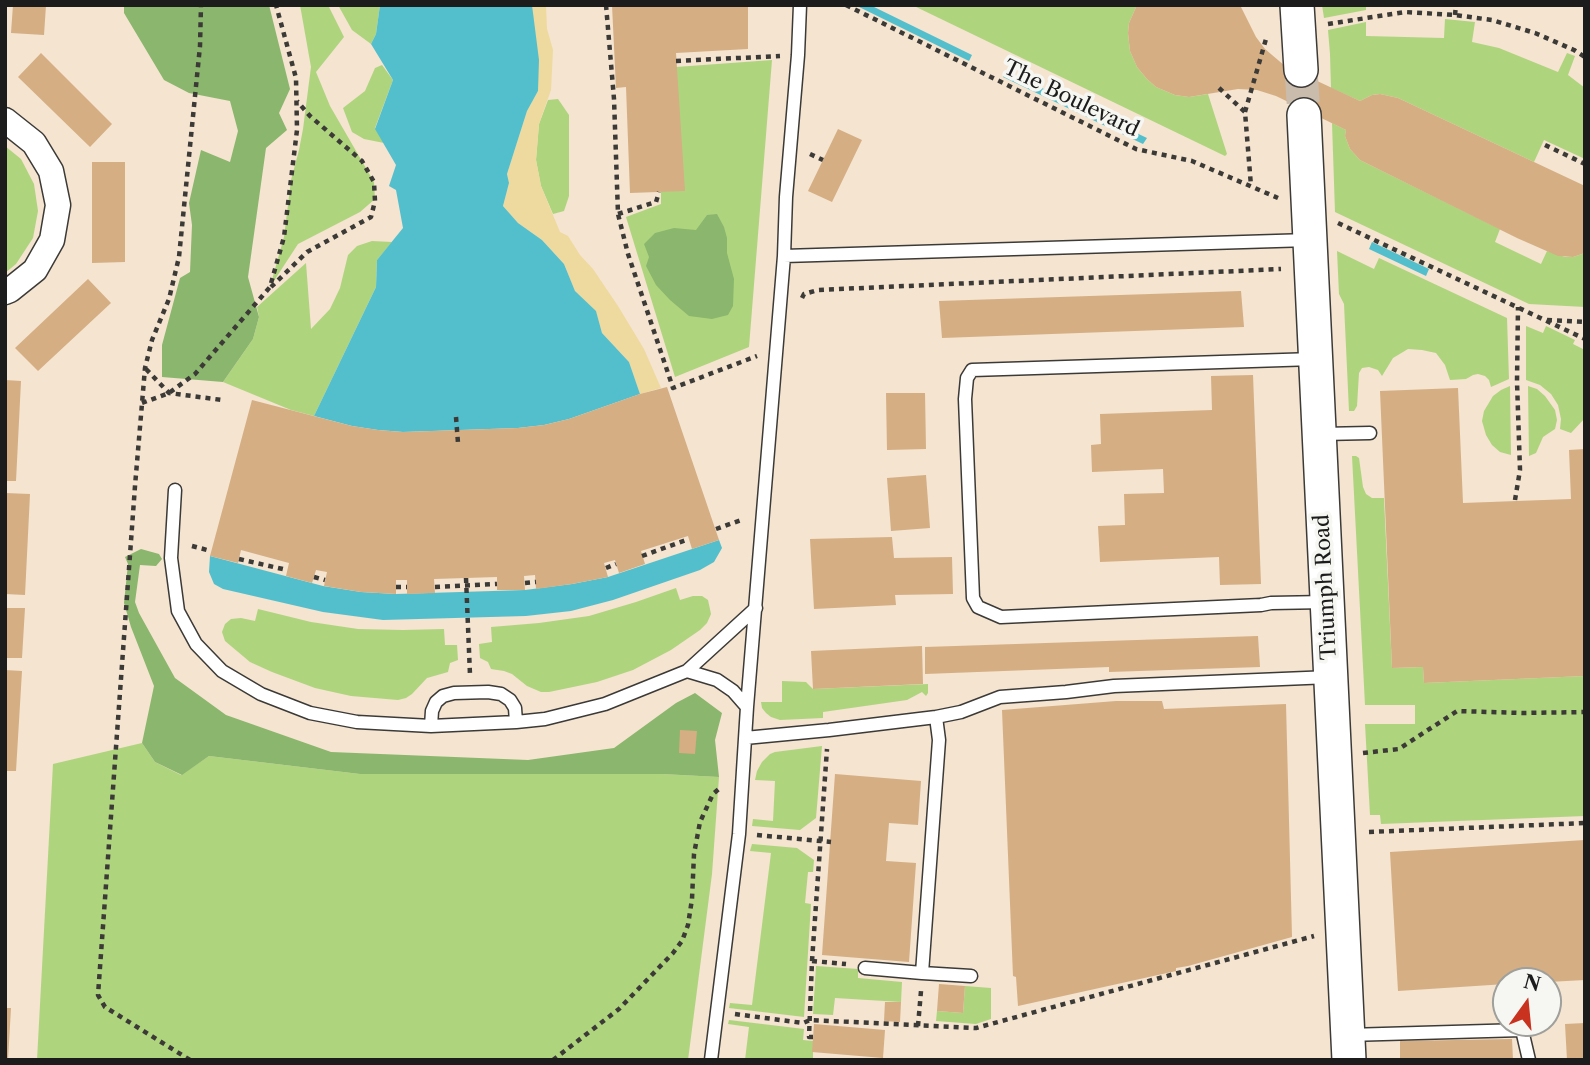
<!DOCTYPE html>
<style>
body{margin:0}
#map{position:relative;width:1590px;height:1065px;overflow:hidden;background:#f4e4d0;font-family:"Libre Caslon Text",serif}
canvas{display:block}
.frame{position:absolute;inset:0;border:7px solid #1c1c1c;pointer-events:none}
.north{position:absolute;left:1492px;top:967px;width:70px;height:70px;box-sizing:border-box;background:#f6f6f2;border:2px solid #9f9f9c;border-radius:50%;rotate:15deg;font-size:19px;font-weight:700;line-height:28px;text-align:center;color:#1c1c1c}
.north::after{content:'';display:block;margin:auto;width:24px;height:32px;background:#c8321e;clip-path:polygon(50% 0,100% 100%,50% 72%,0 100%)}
</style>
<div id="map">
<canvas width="1590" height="1065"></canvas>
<div class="frame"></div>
<div class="north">N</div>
</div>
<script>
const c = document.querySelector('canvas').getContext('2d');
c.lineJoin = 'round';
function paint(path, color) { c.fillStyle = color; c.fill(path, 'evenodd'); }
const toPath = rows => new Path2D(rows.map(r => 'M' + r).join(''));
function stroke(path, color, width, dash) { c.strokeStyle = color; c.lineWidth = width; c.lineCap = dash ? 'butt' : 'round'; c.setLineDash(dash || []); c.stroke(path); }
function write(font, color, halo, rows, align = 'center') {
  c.font = font + ' "Libre Caslon Text",serif'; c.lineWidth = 7; c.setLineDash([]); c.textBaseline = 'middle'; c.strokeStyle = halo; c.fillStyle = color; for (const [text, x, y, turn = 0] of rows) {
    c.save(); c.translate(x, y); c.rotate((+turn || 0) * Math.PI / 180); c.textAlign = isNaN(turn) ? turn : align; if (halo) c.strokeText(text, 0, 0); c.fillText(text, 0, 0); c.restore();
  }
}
const green = toPath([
 [300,5,328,5,344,37,316,72,330,106,374,182,375,199,360,212,298,244,270,287,284,237,291,180,299,150,303,129,311,67],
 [338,5,380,5,376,34,371,44,352,30],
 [912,5,1137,5,1129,23,1128,33,1130,51,1137,67,1147,79,1156,87,1175,95,1189,97,1208,94,1227,154,1225,156],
 [1322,5,1366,5,1366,10,1324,18],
 [1445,19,1475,22,1472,42,1499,48,1558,72,1567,53,1575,56,1568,75,1585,88,1585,159,1544,140,1534,162,1398,98,1380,94,1372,95,1360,101,1331,88,1330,54,1328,30,1366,22,1366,36,1444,38],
 [772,60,749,347,675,377,626,217,661,204,661,186,676,67],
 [382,65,393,80,375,128,384,143,364,139,352,132,343,108,365,91,375,68],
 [558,99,569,115,569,196,564,211,553,214,541,186,536,160,539,124,548,100],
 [1332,123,1346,130,1345,136,1350,149,1360,160,1500,229,1495,242,1541,264,1547,251,1565,257,1573,257,1585,253,1585,307,1529,304,1335,212],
 [5,146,21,159,34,184,38,211,33,238,16,264,5,273],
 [372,241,392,242,377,260,376,287,314,416,291,410,223,382,253,339,259,317,257,307,306,263,311,329,330,309,340,288,348,255,357,246],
 [1337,251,1374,269,1379,258,1507,318,1509,379,1491,387,1489,380,1485,376,1478,374,1473,375,1466,379,1450,380,1445,365,1436,353,1422,350,1408,349,1393,358,1382,376,1378,370,1369,367,1362,368,1359,373,1357,406,1354,411,1349,411,1344,304,1339,294],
 [1526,326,1543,333,1546,326,1575,340,1573,344,1585,350,1585,418,1571,433,1560,429,1561,419,1558,405,1551,394,1540,385,1526,380],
 [1510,386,1511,455,1500,452,1492,445,1486,435,1482,421,1484,411,1493,396,1501,390],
 [1528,386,1537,389,1545,396,1555,410,1557,420,1555,429,1543,437,1536,453,1529,456],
 [1352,456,1356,456,1359,458,1363,487,1366,494,1372,498,1384,498,1392,668,1423,667,1424,683,1585,676,1585,816,1381,824,1380,815,1370,815,1365,724,1415,724,1415,705,1365,705],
 [676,588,680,600,693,596,702,596,708,600,711,614,707,623,700,630,671,650,633,670,597,682,549,692,541,692,527,686,512,674,504,671,491,669,488,662,480,658,479,644,492,642,491,627,539,623,589,616,636,602],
 [258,609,311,622,358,629,403,630,444,629,445,645,457,645,458,660,450,663,448,672,427,678,412,694,406,698,398,700,351,696,315,688,272,672,250,662,225,641,222,632,225,624,231,619,241,618,255,621],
 [782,681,806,682,813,689,928,684,928,693,926,696,922,692,907,700,823,712,823,718,780,720,771,717,766,713,762,708,761,702,782,702],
 [142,743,155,762,181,775,209,756,360,774,662,774,719,777,712,874,688,1060,37,1060,53,764],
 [822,746,816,818,800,830,752,826,753,819,773,821,775,781,755,780,757,771,762,762,770,754,775,752],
 [752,844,797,848,814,860,813,872,808,872,805,903,811,904,804,1017,729,1008,730,1003,752,1005,771,853,750,851],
 [816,966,858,969,858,978,902,982,901,1002,835,998,833,1015,813,1014],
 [965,986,991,988,991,1019,976,1024,936,1021,937,1011,963,1013],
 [729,1020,804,1029,803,1040,813,1041,813,1060,745,1060,749,1027,728,1024]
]);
const forest = toPath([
 [124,5,269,5,290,89,279,113,287,130,266,148,248,277,259,317,253,339,223,382,162,377,162,345,180,278,190,272,192,225,189,203,201,150,230,162,238,131,230,101,189,93,164,80,124,13],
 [717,214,724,227,727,238,727,253,734,279,733,306,728,315,712,319,689,316,670,300,656,285,646,266,649,257,644,244,655,233,674,228,696,230,707,215],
 [141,549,159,554,162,559,156,566,140,565,135,602,139,613,175,678,226,715,331,752,528,760,614,748,676,703,695,693,722,713,715,740,719,777,662,774,360,774,209,756,182,775,155,762,142,743,154,686,131,627,124,603,128,564,125,557]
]);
const sand = toPath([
 [532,5,546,5,547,29,553,50,551,90,539,124,536,160,541,186,560,232,568,236,580,255,593,269,618,306,644,349,661,388,640,394,629,362,602,333,596,312,575,291,564,264,542,240,518,223,503,206,509,183,507,174,527,111,538,91]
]);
const water = toPath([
 [380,5,532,5,539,60,538,91,527,111,507,174,509,183,503,206,518,223,542,240,564,264,575,291,596,311,602,333,629,362,640,394,569,419,544,425,518,428,403,432,378,430,352,426,314,416,376,287,377,260,403,228,396,190,389,186,396,165,375,129,393,80,371,44,376,34],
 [855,5,870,5,972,55,969,61],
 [1006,71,1147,138,1143,144,1003,77],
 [1372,242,1429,269,1426,276,1369,249],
 [719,540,722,548,714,562,700,570,613,600,571,611,526,616,383,620,323,612,223,589,214,584,209,572,210,556,323,586,361,592,396,594,525,590,572,584,608,577]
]);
const building = toPath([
 [13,5,46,5,44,35,11,33],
 [612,5,748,5,748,49,676,53,685,191,630,193,626,87,616,88],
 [1137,5,1240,5,1256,37,1265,49,1285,66,1360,101,1372,95,1380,94,1398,98,1585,186,1585,253,1573,257,1558,256,1517,238,1366,163,1360,160,1350,149,1345,136,1346,130,1276,96,1257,90,1238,89,1189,97,1175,95,1156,87,1147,79,1137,67,1130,51,1128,33,1129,23],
 [41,53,112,124,90,147,18,77],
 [838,129,862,140,832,202,808,191],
 [92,162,125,162,125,262,92,263],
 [88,279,111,303,38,371,15,348],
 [1241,291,1244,327,942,338,939,301],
 [1253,375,1261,584,1220,585,1219,557,1100,562,1098,526,1125,525,1124,494,1164,493,1163,469,1092,472,1091,445,1101,444,1100,414,1212,410,1211,376],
 [5,380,21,381,16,481,5,481],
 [667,387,719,540,692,549,688,536,641,551,645,564,619,573,615,560,604,563,608,577,572,584,536,589,535,575,524,576,525,590,497,590,497,577,434,579,435,593,407,594,407,580,396,580,396,594,361,592,324,586,327,572,316,570,312,583,286,576,289,563,241,550,238,563,210,556,252,400,352,426,378,430,403,432,518,428,544,425,569,419,640,394],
 [1458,388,1463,503,1571,499,1569,450,1585,449,1585,676,1424,683,1423,667,1392,668,1380,391],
 [886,393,925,393,926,449,887,450],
 [926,475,930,528,891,531,887,478],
 [5,493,30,494,25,595,5,594],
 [892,537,894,558,952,557,953,594,895,595,896,605,814,609,810,539],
 [5,608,25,608,22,658,5,658],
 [1258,636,1260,667,1109,672,1109,667,925,674,925,647],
 [922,646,923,684,813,689,811,651],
 [5,670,22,671,16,771,5,771],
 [1116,701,1162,701,1164,709,1286,704,1292,937,1188,966,1176,968,1176,971,1018,1006,1016,977,1013,976,1002,710],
 [680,730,697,731,695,754,679,753],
 [835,774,921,781,918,825,889,823,886,861,916,863,909,962,822,955],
 [1585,840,1585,980,1548,982,1506,981,1506,984,1398,991,1390,852],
 [939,984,965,986,963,1013,937,1011],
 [885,1002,901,1002,900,1022,884,1021],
 [5,1008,11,1008,8,1060,5,1060],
 [1585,1023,1585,1060,1567,1060,1565,1024],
 [814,1024,885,1030,883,1058,812,1052],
 [1512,1039,1513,1060,1400,1060,1400,1041]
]);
const secondaryTunnel = toPath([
 [1301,70,1304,115]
]);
const path = toPath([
 [606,5,614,99,618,214,628,254,673,388,757,356],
 [846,5,1136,149,1192,161,1278,198],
 [1455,15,1456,5],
 [1328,24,1405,12,1455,15,1492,20,1535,33,1574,50,1585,57],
 [676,61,780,56],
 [1219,88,1245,112,1251,186],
 [1245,112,1266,39],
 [1545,145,1585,164],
 [810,154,823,160],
 [618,214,656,202,659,192],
 [1338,223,1585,339],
 [271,287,307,252,371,217,375,201,374,182,362,161,310,116,297,101],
 [802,298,804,294,818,290,1281,269],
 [1547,320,1585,322],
 [146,369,169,393,222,400],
 [142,403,169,393,195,374,270,287,284,237,297,130,296,78,276,5],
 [456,417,458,443],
 [1515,500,1520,470,1517,382,1518,307],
 [716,529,744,519],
 [192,546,211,551],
 [642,556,689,539],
 [239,559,287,570],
 [606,568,616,564],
 [314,577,325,580],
 [466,578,470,675],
 [525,583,536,582],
 [396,587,407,587],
 [435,587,497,584],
 [1363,753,1399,749,1457,711,1523,713,1585,712],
 [1369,832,1585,823],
 [757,835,831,842],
 [812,961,846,964],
 [735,1014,803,1023,810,1020,976,1028,1314,936],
 [918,1026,921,991],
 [813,1037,809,1037,812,961,827,749],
 [190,1060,105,1007,98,995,135,486,145,368,152,340,169,299,179,257,200,46,201,5],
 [553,1060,619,1009,673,953,682,941,688,925,692,899,694,854,700,822,713,794,721,787]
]);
const lane = toPath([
 [784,256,1309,240],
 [1314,359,972,370,967,378,965,399,973,598,978,607,1001,617,1261,605,1271,603,1326,602],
 [1322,434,1370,433],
 [175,490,171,558,178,611,196,644,222,671,261,694,310,713,357,722,431,726,516,722,545,719,605,704,687,671,756,608],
 [687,671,717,680,733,691,747,707],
 [936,717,939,740,922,973,971,976],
 [431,726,432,711,436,702,443,696,454,693,488,692,501,694,510,700,515,708,516,722],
 [745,738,829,730,936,717,961,712,1000,697,1066,692,1114,686,1330,677],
 [865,968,922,973],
 [1348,1035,1522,1030,1529,1060],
 [711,1060,739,834,747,707,784,256,786,197,798,55,800,5]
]);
const street = toPath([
 [5,120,34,143,51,171,58,205,52,240,35,270,10,290,5,292]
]);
const secondary = toPath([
 [1297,5,1301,70],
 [1304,115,1349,1060]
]);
const streetNames = [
 ["The Boulevard",1071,99,26],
 ["Triumph Road",1326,587,-93]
];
paint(green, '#afd47e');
paint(forest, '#8bb66d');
paint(sand, '#eeda9e');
paint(water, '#53bfcd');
paint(building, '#d5ae83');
stroke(secondaryTunnel, '#c9bcac', 33, [33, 17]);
stroke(lane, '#3c3a37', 15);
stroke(street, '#3c3a37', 27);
stroke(secondary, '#3c3a37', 36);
stroke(path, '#3c3a37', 4.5, [5, 5]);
stroke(lane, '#fff', 12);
stroke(street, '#fff', 24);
stroke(secondary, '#fff', 33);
write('21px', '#1c1c1c', '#f6f6f2', streetNames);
</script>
